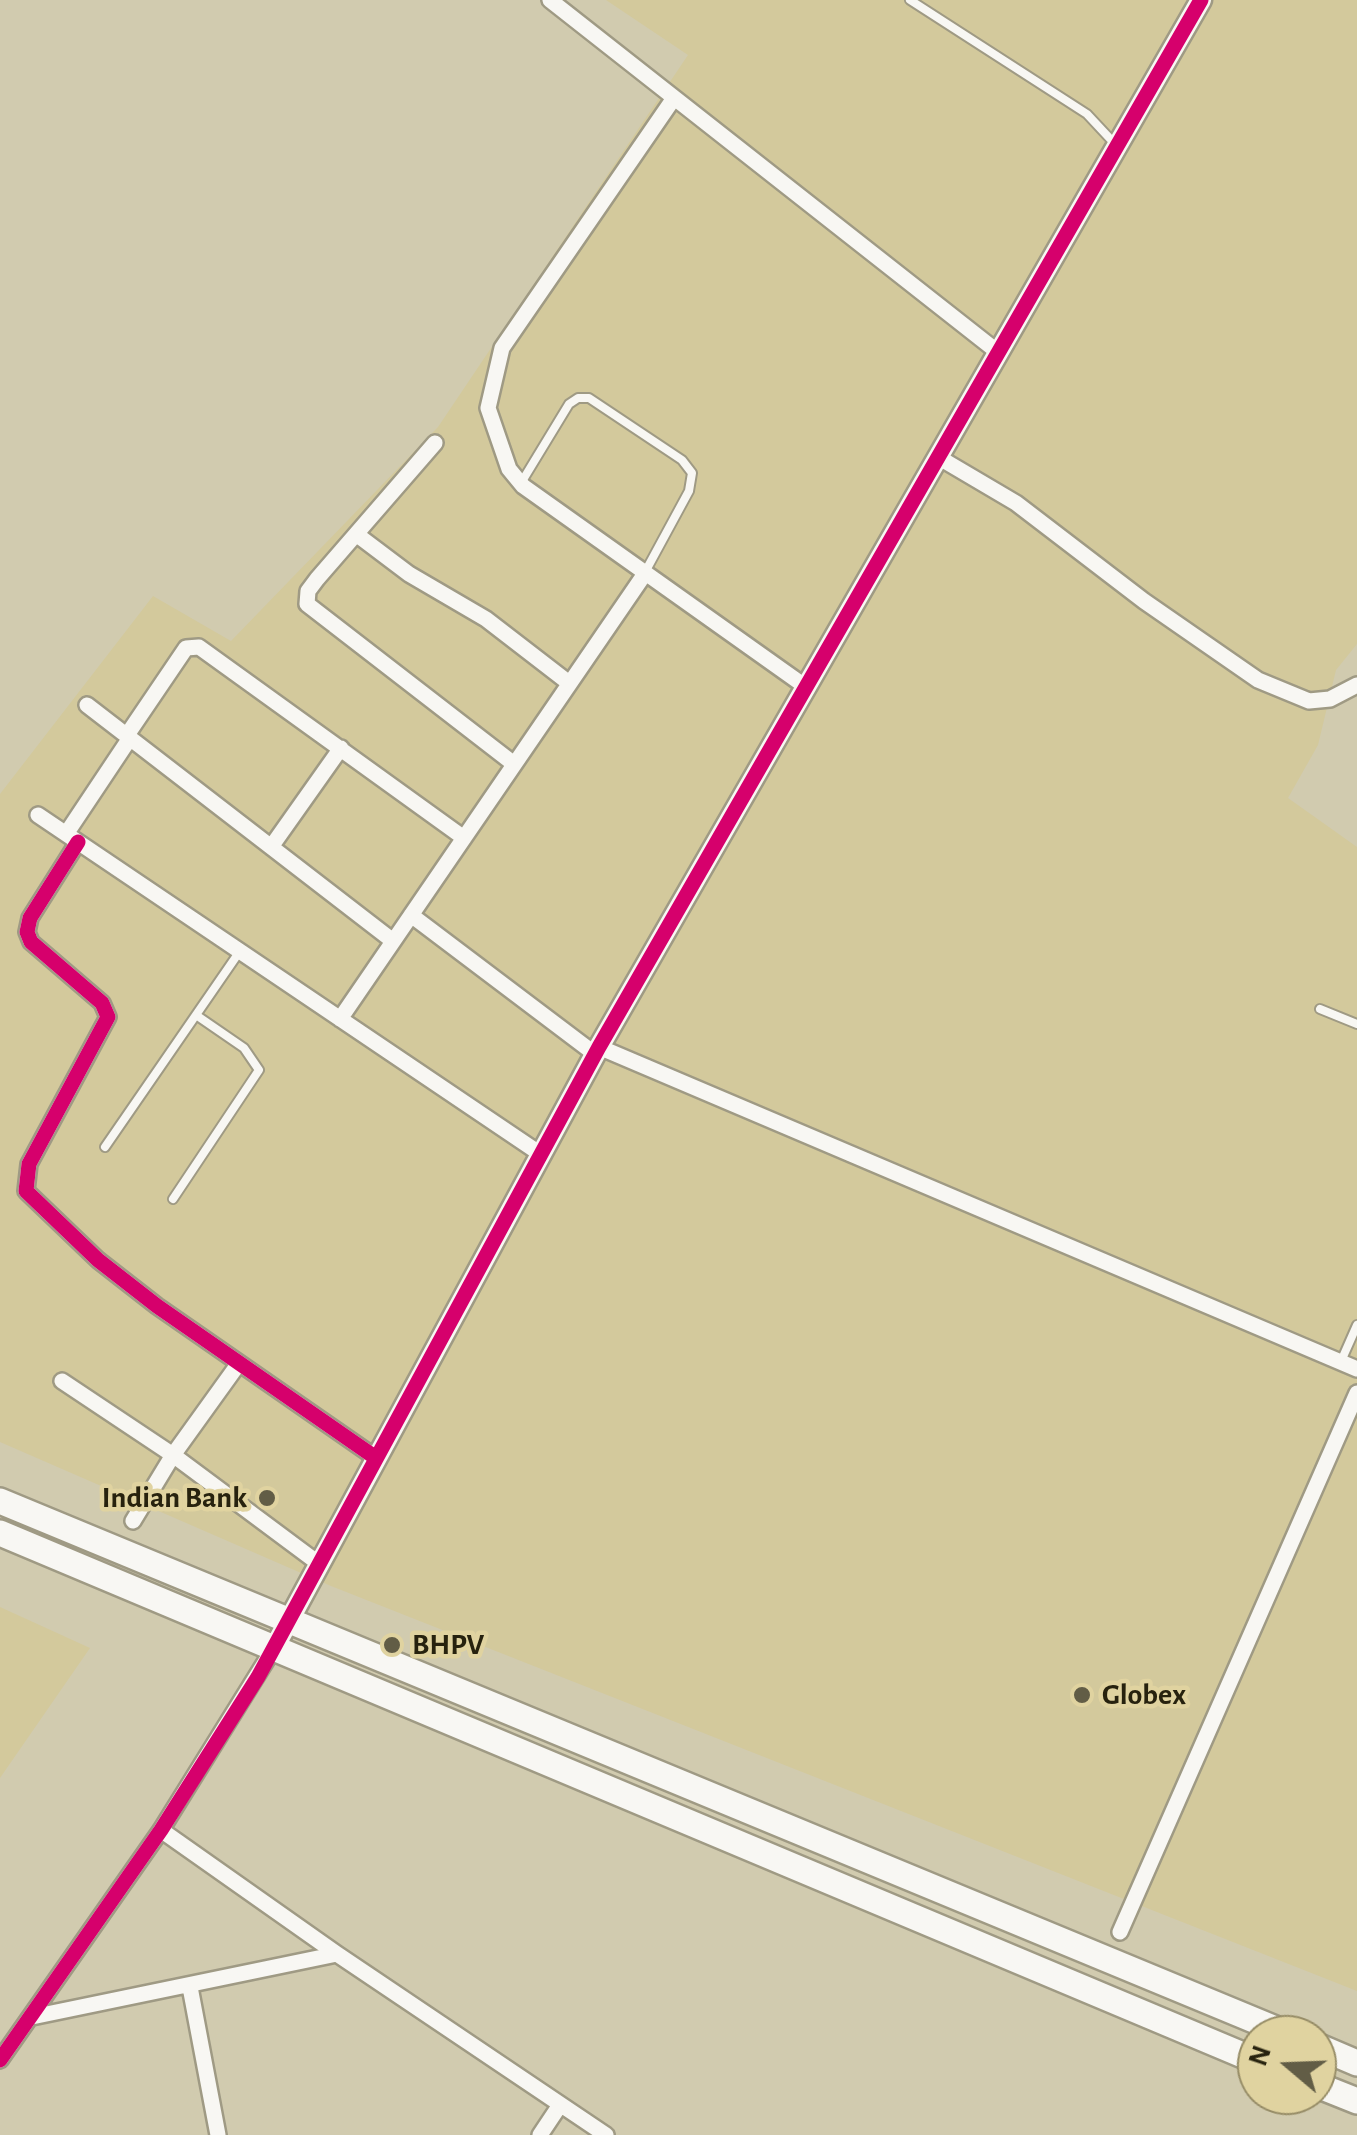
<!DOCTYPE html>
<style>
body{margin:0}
#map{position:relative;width:1357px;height:2135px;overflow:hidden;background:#d1cbaf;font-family:"Alegreya Sans",sans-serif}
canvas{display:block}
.north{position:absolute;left:1237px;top:2015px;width:100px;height:100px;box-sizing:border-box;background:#e0d3a0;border:2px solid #968c66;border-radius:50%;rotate:289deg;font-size:28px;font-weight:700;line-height:40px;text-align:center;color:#27220e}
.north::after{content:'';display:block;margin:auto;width:35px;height:45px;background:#625d46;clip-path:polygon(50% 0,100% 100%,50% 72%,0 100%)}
</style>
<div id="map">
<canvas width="1357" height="2135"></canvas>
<div class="north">N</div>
</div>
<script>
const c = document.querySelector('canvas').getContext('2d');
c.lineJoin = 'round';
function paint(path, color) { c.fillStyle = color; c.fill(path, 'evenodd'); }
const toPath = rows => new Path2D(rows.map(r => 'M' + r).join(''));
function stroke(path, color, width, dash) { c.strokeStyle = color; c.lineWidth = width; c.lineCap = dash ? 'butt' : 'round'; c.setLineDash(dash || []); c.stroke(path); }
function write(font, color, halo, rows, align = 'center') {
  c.font = font + ' "Alegreya Sans",sans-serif'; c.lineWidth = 9; c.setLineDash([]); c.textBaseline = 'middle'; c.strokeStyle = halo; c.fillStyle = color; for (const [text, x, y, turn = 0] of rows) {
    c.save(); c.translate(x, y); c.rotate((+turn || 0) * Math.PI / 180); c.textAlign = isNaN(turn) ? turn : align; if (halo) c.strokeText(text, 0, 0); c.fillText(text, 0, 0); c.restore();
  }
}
const built = toPath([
 [606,0,1357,0,1357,644,1336,670,1318,745,1288,798,1357,847,1357,1991,331,1586,0,1442,0,794,153,596,231,641,438,427,688,55],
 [0,1607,90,1648,0,1778]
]);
const service = toPath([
 [910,0,1087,114,1115,144],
 [521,483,569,404,578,398,589,398,682,460,692,473,689,491,644,574],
 [1320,1009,1357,1024],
 [105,1147,240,951],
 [173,1199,259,1070,244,1048,196,1015],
 [1342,1359,1357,1325]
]);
const minor = toPath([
 [550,0,999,353],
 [674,98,502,348,488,408,509,469,523,486,806,687],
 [435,443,317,579,308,591,307,604,514,764],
 [938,457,1016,503,1144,601,1258,680,1309,701,1330,699,1357,685],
 [356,534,409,574,486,619,569,683],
 [87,705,393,941],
 [127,735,186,648,199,647,464,838],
 [38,815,542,1155],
 [66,834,130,738],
 [78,842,30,918,27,932,31,942,102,1003,108,1017,29,1164,26,1191,98,1260,157,1306,376,1458],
 [271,847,341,748],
 [411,915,595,1054],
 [340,1019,644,575],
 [599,1047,1357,1369],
 [62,1381,173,1455,318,1563],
 [133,1521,173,1455,237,1366],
 [161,1830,337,1954,606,2135],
 [1120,1932,1357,1393],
 [190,1987,218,2135],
 [32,2017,337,1954],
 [0,2060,161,1830,274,1648],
 [540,2135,560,2105]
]);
const tertiary = toPath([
 [274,1648,599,1047,1201,0]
]);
const primary = toPath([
 [0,1501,1290,2035],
 [0,1533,1257,2061],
 [1317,2046,1357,2063],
 [1317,2085,1357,2101]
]);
const cycleway = toPath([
 [78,842,30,918,27,932,31,942,102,1003,108,1017,29,1164,26,1191,98,1260,157,1306,376,1458],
 [0,2060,161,1830,258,1677,599,1047,1201,0]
]);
const markers = [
 [267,1498,10,"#625d46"],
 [392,1645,10,"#625d46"],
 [1082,1695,10,"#625d46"]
];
const poiNames = [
 ["Indian Bank",247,1498,"right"],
 ["BHPV",412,1645],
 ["Globex",1102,1695]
];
paint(built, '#d3c99c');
stroke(service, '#9f9a84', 12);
stroke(minor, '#9f9a84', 20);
stroke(tertiary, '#9f9a84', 25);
stroke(primary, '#9f9a84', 30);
stroke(service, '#f8f7f3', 8);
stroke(minor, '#f8f7f3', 15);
stroke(tertiary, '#f8f7f3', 20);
stroke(primary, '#f8f7f3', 25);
stroke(cycleway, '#d6006c', 15);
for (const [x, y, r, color] of markers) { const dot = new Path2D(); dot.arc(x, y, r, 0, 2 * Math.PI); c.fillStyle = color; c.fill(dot); stroke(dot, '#e0d3a0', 4); }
write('bold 30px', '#27220e', '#e0d3a0', poiNames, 'left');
</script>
